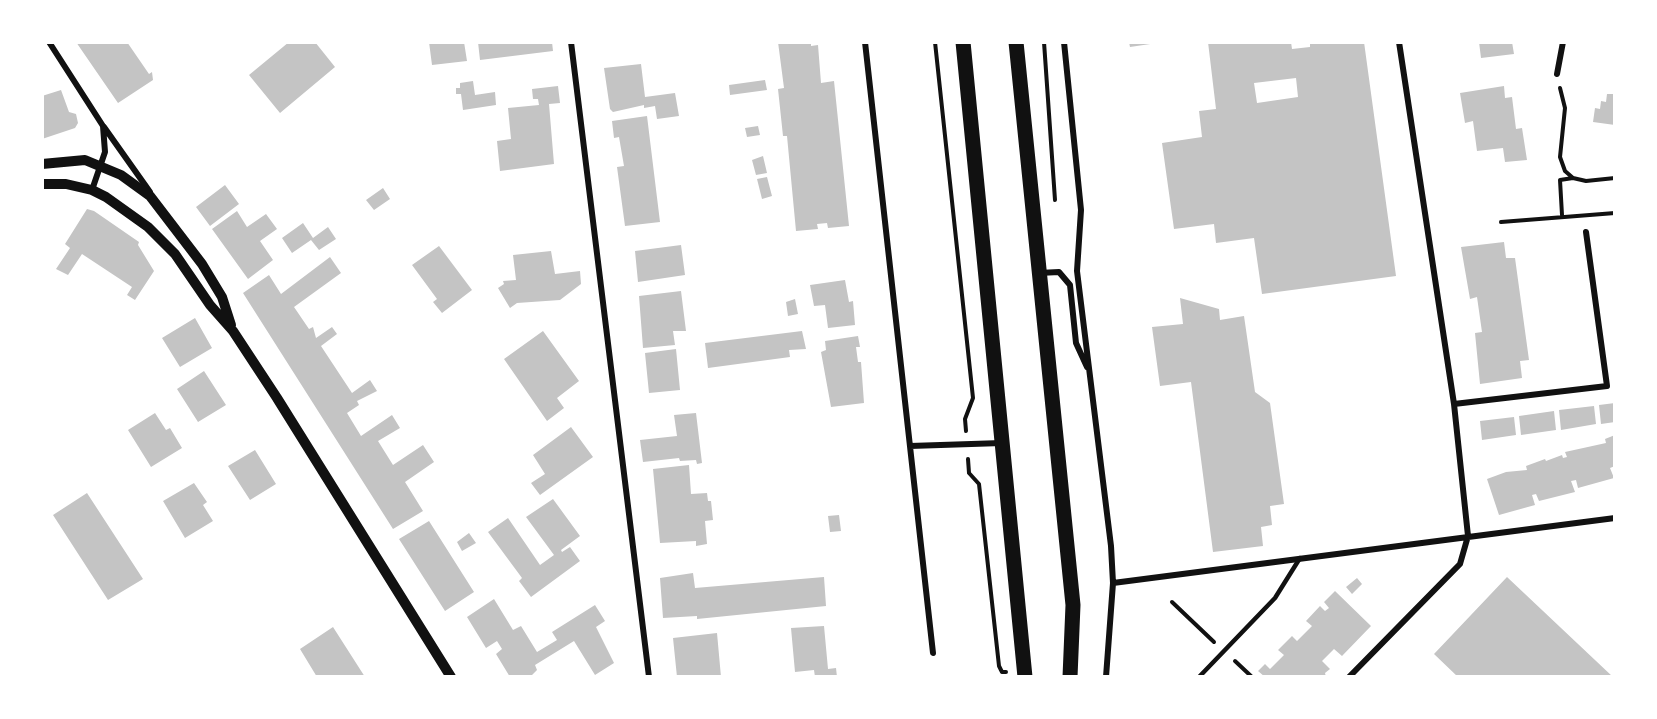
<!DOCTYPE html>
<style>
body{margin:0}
#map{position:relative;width:1657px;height:719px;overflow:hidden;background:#fff;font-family:Manrope,sans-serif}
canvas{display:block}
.frame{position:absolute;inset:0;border:44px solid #fff;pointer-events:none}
</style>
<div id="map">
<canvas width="1657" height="719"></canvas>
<div class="frame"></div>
</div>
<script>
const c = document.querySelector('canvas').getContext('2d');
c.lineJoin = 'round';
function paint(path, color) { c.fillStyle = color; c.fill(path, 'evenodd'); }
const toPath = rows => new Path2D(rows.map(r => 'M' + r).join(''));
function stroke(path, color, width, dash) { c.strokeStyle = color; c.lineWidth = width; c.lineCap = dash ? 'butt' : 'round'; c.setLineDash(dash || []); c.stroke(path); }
const building = toPath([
 [76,42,127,42,149,74,152,72,153,80,118,103],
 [289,42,315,42,335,67,280,113,249,75],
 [429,42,464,42,467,61,432,65],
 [478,42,552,42,553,51,480,60],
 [778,42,811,42,811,46,818,45,821,83,834,81,849,226,828,228,827,223,817,224,818,229,796,231,787,136,783,136,778,89,784,88],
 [1129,42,1157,42,1157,43,1130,47],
 [1208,42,1291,42,1292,49,1310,47,1310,42,1364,42,1396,276,1262,294,1254,238,1216,243,1214,224,1174,229,1162,143,1202,137,1199,111,1216,109],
 [1296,78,1298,97,1257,103,1254,83],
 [1479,42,1512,42,1514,54,1481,58],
 [641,64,645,97,675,93,679,116,657,119,655,106,644,108,644,105,613,112,610,109,604,68],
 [765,80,767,90,730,95,729,85],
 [473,81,475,95,495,92,496,105,463,110,461,94,456,94,456,88,460,88,460,83],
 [558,86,560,103,549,104,554,164,500,171,497,141,511,139,508,108,539,105,538,99,533,99,532,89],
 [1504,86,1505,98,1512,97,1516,129,1522,128,1527,160,1505,162,1503,148,1477,151,1473,121,1465,123,1460,93],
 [61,90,69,112,76,114,78,123,75,128,42,139,42,96],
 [1607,94,1615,94,1615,125,1593,122,1595,108,1600,109,1601,101,1606,102],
 [647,116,660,222,625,226,617,167,624,166,619,137,614,138,612,121],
 [758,126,760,135,747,137,745,128],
 [763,156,767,173,756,175,752,160],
 [767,177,772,196,762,199,757,179],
 [225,185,239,204,210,226,196,207],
 [383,188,390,199,374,210,366,200],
 [87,209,94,211,139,242,138,245,154,271,135,300,127,295,132,287,82,254,68,275,56,269,70,248,65,244],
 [237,211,247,227,266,214,277,229,260,241,273,260,248,279,212,229],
 [303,223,313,238,328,227,336,239,319,250,311,240,292,253,282,238],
 [1504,242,1506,258,1515,258,1529,360,1520,361,1522,378,1480,384,1475,333,1482,332,1477,297,1470,299,1461,247],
 [681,245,685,275,638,282,635,251],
 [439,246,472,290,442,313,433,302,437,299,412,265],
 [551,251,555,274,580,271,581,284,560,300,517,303,510,308,498,288,504,284,503,281,516,280,513,255],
 [330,257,341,273,294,307,309,329,313,327,316,338,332,327,337,334,321,346,352,393,370,380,377,391,357,401,359,405,347,413,361,436,392,415,400,428,378,441,393,465,423,445,434,462,405,482,423,511,393,529,243,293,269,275,281,294],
 [845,280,849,302,853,301,855,325,828,328,825,305,814,306,810,285],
 [681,291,686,331,673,331,675,345,643,348,639,296],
 [1180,298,1219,309,1220,320,1244,316,1255,392,1270,403,1284,504,1270,506,1272,525,1261,527,1263,546,1213,552,1191,382,1160,386,1152,327,1183,324],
 [795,299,798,314,788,316,786,302],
 [195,318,212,348,180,367,162,338],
 [543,331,579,381,557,398,564,408,547,421,504,359],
 [802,331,806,349,789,350,790,357,708,368,705,343],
 [858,336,860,347,856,347,858,362,861,362,864,403,831,407,821,352,826,350,825,341],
 [676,349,680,390,649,393,645,353],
 [204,371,226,405,198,422,177,389],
 [1615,403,1615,422,1601,424,1599,405],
 [1594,406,1596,424,1561,430,1559,410],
 [1554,411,1556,430,1521,435,1519,416],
 [155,413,166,430,170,428,182,448,151,467,128,430],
 [696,413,702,463,697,464,696,460,680,461,679,458,643,462,640,440,677,436,674,415],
 [1514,417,1516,435,1482,440,1480,421],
 [571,427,593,457,540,495,531,483,545,474,533,455],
 [1615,435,1615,466,1610,468,1614,478,1578,488,1576,480,1571,481,1575,492,1539,501,1536,494,1532,495,1535,505,1499,515,1487,479,1506,472,1527,470,1526,466,1545,459,1546,461,1562,455,1563,458,1567,457,1565,452,1606,443,1605,439],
 [255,450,276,484,250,500,228,466],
 [689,465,691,494,707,493,708,501,711,501,713,520,705,521,707,544,696,546,696,541,660,543,653,469],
 [194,483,207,502,203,505,213,521,185,538,163,501],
 [87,493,143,579,108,600,53,515],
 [553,499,580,536,561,550,562,552,570,547,580,561,531,597,519,581,522,578,488,532,508,518,540,565,554,555,526,517],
 [839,515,841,531,830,532,828,516],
 [429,521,474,592,445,611,399,539],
 [469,533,476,543,462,551,457,542],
 [693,573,695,588,824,577,826,606,697,619,697,616,663,618,660,578],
 [1507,577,1613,677,1458,677,1434,654],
 [1357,578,1362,584,1352,594,1346,587],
 [1335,591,1371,626,1342,656,1334,649,1322,661,1330,669,1325,673,1326,677,1265,677,1258,671,1265,664,1270,669,1284,655,1278,650,1292,636,1297,641,1312,626,1306,621,1320,606,1325,611,1329,608,1324,602],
 [494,599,513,630,521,626,537,652,557,640,552,632,595,605,605,621,596,627,614,663,595,675,574,641,535,665,537,670,530,677,510,677,496,654,502,649,497,641,486,648,467,617],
 [824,626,828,669,836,668,837,677,815,677,814,670,795,672,791,628],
 [333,627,365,677,317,677,300,649],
 [717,633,721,677,677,677,673,638]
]);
const path = toPath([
 [935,42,973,398,965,419,966,431],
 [1044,42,1055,200],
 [1560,88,1565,108,1560,157,1565,171,1573,178,1586,181,1615,178],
 [1562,215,1560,180,1573,178],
 [1501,222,1615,213],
 [968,459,969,473,979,484,999,666,1002,672,1006,672],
 [1172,602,1214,642],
 [1235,661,1252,677]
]);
const service = toPath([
 [1199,677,1275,598,1300,558]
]);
const minor = toPath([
 [49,42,103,126,105,152,92,190],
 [571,42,649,677],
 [865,42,933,653],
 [1064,42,1081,210,1077,271,1111,546,1113,583,1106,677],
 [1557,74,1563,42],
 [104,127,150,192],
 [1039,273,1059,272,1070,285,1076,343,1087,367],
 [1454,404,1607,386,1586,232],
 [910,446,1002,443],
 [1113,583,1615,518],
 [1349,677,1460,564,1468,536,1454,404,1399,42]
]);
const tertiary = toPath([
 [42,164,85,160,121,175,150,196,202,264,222,297,231,325],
 [42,184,66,184,92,190,106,197,148,227,175,254,210,305,233,331,277,398,451,677]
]);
const primary = toPath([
 [963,42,1025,677],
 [1016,42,1073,605,1070,677]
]);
paint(building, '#c4c4c4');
stroke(path, '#111', 4);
stroke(service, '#111', 4.5);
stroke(minor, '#111', 6);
stroke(tertiary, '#111', 10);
stroke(primary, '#111', 15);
</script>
